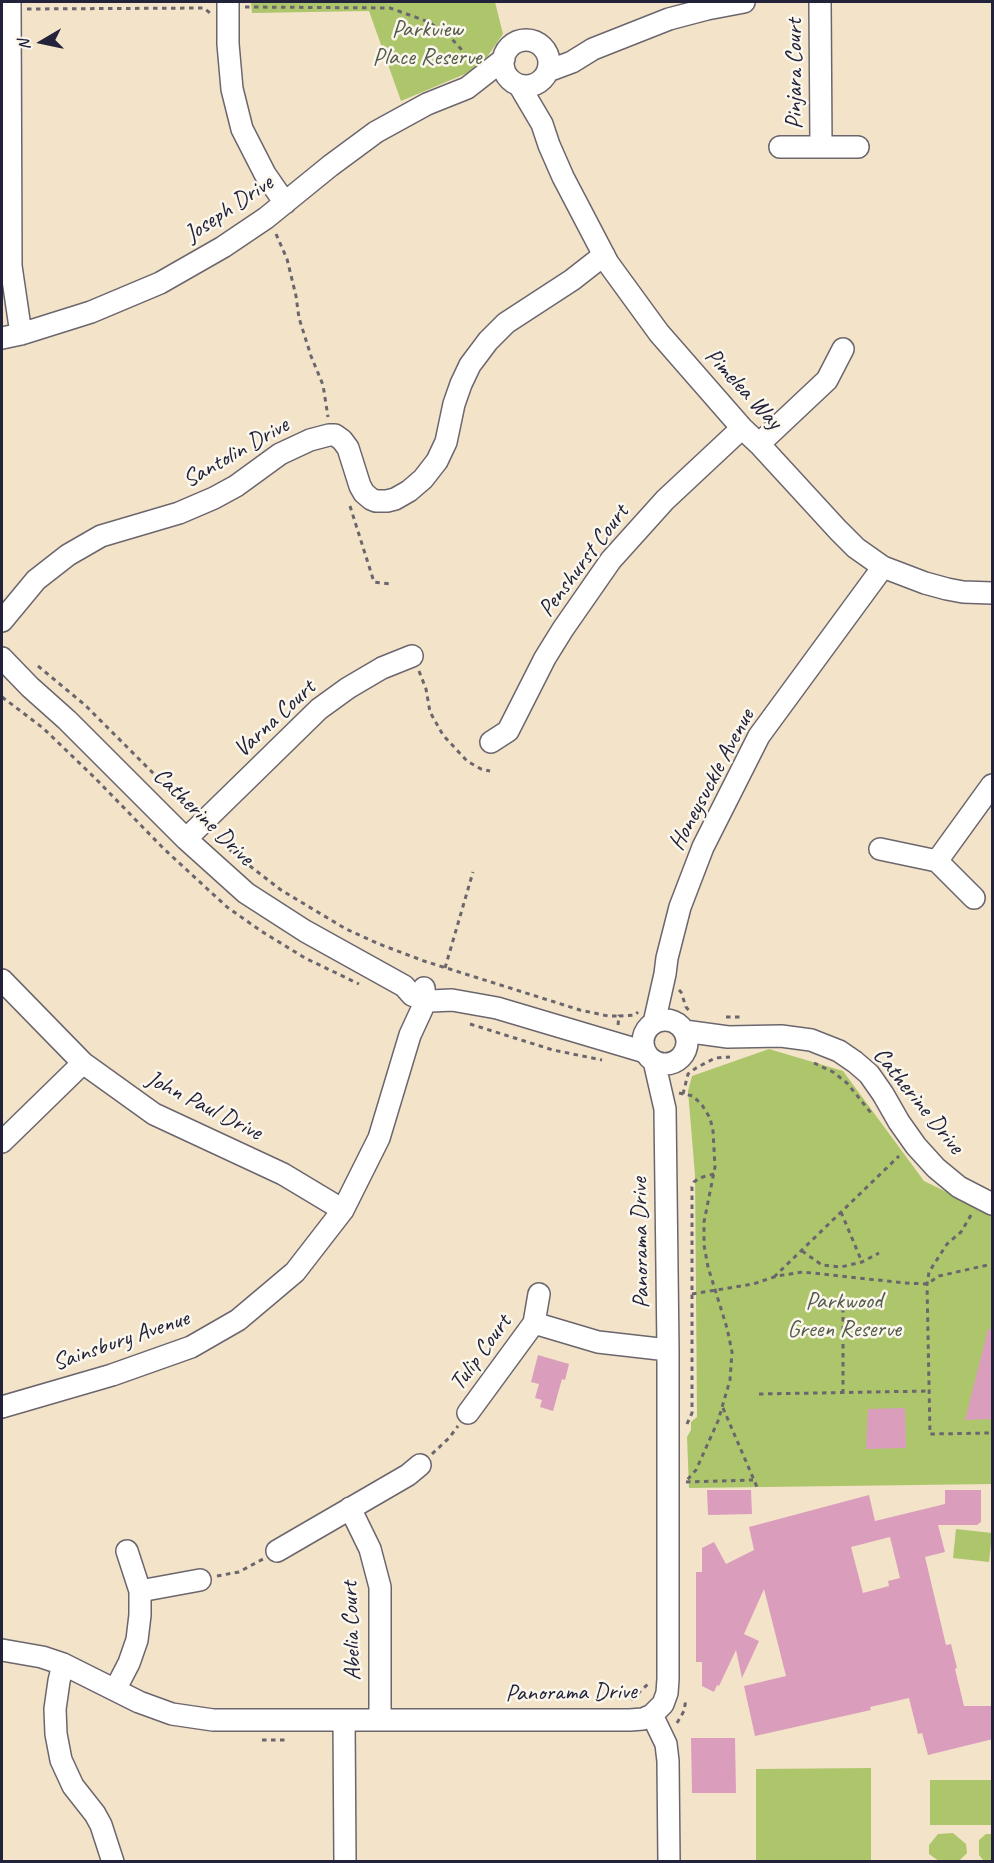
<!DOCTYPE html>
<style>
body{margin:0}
#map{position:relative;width:994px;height:1863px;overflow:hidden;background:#f3e3c9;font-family:Caveat,sans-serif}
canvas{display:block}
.frame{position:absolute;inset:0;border:3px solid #22223b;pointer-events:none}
.north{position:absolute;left:12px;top:12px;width:60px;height:60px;-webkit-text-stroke:4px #fbf7ec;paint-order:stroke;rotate:261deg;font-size:16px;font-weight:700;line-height:24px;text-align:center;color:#22223b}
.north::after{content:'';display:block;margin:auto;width:21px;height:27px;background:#22223b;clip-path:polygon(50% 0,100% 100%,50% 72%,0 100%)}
</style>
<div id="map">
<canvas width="994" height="1863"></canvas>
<div class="frame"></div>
<div class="north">N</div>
</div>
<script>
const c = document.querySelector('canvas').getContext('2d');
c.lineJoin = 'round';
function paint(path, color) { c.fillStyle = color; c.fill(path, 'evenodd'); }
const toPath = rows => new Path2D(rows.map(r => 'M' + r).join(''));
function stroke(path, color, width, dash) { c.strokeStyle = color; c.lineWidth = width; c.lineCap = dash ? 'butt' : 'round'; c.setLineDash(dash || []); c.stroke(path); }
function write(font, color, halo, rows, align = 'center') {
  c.font = font + ' Caveat,sans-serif'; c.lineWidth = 5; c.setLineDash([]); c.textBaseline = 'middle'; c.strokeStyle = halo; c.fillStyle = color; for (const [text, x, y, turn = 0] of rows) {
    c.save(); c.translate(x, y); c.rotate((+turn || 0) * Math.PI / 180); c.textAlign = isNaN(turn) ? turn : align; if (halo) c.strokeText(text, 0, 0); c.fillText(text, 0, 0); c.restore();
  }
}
const green = toPath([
 [251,2,495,2,503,34,487,57,472,71,401,101,369,11,252,13],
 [769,1049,843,1071,924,1181,992,1214,992,1484,689,1488,687,1437,691,1430,691,1422,697,1417,695,1175,688,1091,692,1076],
 [956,1529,992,1533,989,1562,953,1558],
 [871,1768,871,1861,756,1861,756,1769],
 [930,1780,992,1780,992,1825,930,1825],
 [953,1833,966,1844,967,1853,959,1861,939,1861,929,1854,929,1845,938,1834],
 [986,1834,992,1834,992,1861,984,1861,979,1855,979,1840]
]);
const building = toPath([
 [988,1329,993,1329,993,1419,965,1420],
 [538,1355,569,1364,565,1380,562,1379,553,1411,540,1407,542,1400,535,1398,539,1384,531,1382],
 [905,1408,906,1448,866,1449,868,1409],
 [707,1490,751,1490,752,1514,708,1515],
 [945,1490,981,1490,981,1522,977,1525,938,1525,945,1552,925,1557,946,1645,951,1644,957,1668,955,1669,964,1706,993,1706,993,1739,928,1755,922,1733,918,1734,909,1698,870,1707,871,1710,755,1736,744,1686,786,1676,764,1589,744,1634,759,1641,742,1678,736,1650,719,1686,717,1685,714,1692,702,1686,702,1662,696,1662,696,1572,702,1572,702,1548,714,1542,726,1564,754,1550,749,1527,869,1495,875,1521,945,1504],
 [890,1537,900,1578,888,1581,889,1586,863,1593,851,1547],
 [691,1738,735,1738,736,1793,692,1793]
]);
const path = toPath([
 [245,7,390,8,429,22,450,37,472,61],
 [27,9,204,8,210,13],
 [276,234,287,259,296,296,299,318,311,356,323,385,328,417],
 [350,506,374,582,391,584],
 [38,666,85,705,190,810],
 [419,671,426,689,430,712,443,735,467,761,481,769,490,771],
 [2,697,43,728,95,778,164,849,227,907,261,931,305,958,359,984],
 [216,836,233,853,281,890,346,929,379,944,424,961,580,1010,608,1016,619,1016],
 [445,968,473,872],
 [679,990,681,992,686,1007,691,1013],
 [726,1017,740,1017],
 [470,1024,553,1050,602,1060],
 [618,1025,619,1016,635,1015,638,1012],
 [814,1063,833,1072,847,1083,871,1113],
 [679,1093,693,1096,702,1105,710,1118,713,1131,715,1167,704,1222,704,1245,708,1267,727,1328,732,1352,730,1380,718,1421,696,1470,687,1480],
 [683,1094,688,1074,696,1068,715,1058,730,1057],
 [841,1212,862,1262],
 [971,1215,961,1232,947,1244,929,1272,927,1284,930,1434,992,1433],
 [802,1251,822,1265,841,1267,862,1262,879,1253],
 [774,1277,899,1156],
 [692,1294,753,1284,777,1276,803,1272,905,1283,927,1284,939,1276,992,1264],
 [843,1308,843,1393],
 [759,1394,929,1391],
 [723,1408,757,1487],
 [687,1424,692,1413,692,1187,694,1182,699,1178,714,1174],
 [432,1454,449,1438,458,1426],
 [686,1482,753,1480],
 [217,1576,239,1572,263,1559],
 [631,1700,648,1684],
 [677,1723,684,1711,686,1699],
 [262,1740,289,1740]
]);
const minor = toPath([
 [10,2,11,266,21,334],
 [228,2,228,44,232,89,242,129,265,174,285,203],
 [820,2,821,146],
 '503 63a23 23 0 1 1 46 0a23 23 0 1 1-46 0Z',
 [548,71,572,62,593,49,669,19,707,9,744,2],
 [519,85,542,124,549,145,563,177,608,263,659,333,742,428,759,444,838,530,856,548,883,567,925,583,947,589,963,592,992,593],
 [780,147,858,147],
 [2,338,21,334,91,312,160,283,223,247,266,218,330,166,376,132,427,104,467,88,504,59],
 [759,444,827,380,843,349],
 [2,621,36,580,68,555,101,536,179,513,214,498,236,486,280,454,310,440,329,435,335,435,342,440,348,448,360,486,364,493,371,499,376,501,387,501,395,499,409,491,423,479,437,461,446,442,454,404,461,384,470,365,488,341,506,323,572,280,604,255],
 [2,658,30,687,67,720,186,839,246,893,305,931,404,986,412,995,419,998,431,1001,452,1000,497,1008,645,1052],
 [491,742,508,731,545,658,563,629,611,560,665,500,742,428],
 [186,839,319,709,348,688,382,668,412,656],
 [880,849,937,861,974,898],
 [937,861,992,785],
 [2,980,83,1063,154,1114,283,1174,343,1210],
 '643 1042a22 22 0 1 1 44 0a22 22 0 1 1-44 0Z',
 [654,1023,665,974,667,958,680,907,703,847,759,736,883,567],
 [684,1031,728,1037,781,1036,811,1040,839,1051,855,1062,869,1074,883,1094,899,1122,916,1146,936,1168,959,1187,992,1204],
 [2,1142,83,1063],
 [534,1323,598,1342,668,1350],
 [2,1407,112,1375,191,1347,238,1320,295,1272,343,1210,379,1138,410,1035,422,1009,425,1000,424,988],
 [468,1413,534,1323,539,1294],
 [350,1508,370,1549,380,1587,380,1720],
 [277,1551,408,1475,420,1465],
 [140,1591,200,1580],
 [2,1650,42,1657,63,1664,139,1702,172,1714,213,1720,630,1720,643,1719,652,1715,663,1704,667,1693,668,1679,668,1350,665,1109,654,1061],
 [63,1664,59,1681,55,1709,56,1734,61,1760,73,1786,95,1814,101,1825,113,1862],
 [115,1690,129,1663,137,1640,140,1615,140,1591,127,1551],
 [652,1715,666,1744,668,1761,669,1862],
 [344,1720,345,1862]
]);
const parkNames = [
 ["Parkview",427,30],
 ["Place Reserve",427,58],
 ["Parkwood",844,1302],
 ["Green Reserve",844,1330]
];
const streetNames = [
 ["Pinjara Court",795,74,-90],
 ["Joseph Drive",229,209,-34],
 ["Pimelea Way",743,389,47],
 ["Santolin Drive",236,453,-30],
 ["Penshurst Court",584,561,-53],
 ["Varna Court",275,719,-43],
 ["Honeysuckle Avenue",712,780,-62],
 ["Catherine Drive",203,817,44],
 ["Catherine Drive",918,1101,51],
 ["John Paul Drive",204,1106,27],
 ["Panorama Drive",641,1243,-91],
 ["Sainsbury Avenue",121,1341,-19],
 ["Tulip Court",481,1353,-54],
 ["Abelia Court",352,1631,-92],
 ["Panorama Drive",571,1693,-1]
];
paint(green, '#aec66b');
paint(building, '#da9ebc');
stroke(minor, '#6b666d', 24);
stroke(path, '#6b666d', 3, [4.5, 4.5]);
stroke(minor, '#fff', 21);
write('24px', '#535b4c', '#fbf7ec', parkNames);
write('24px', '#22223b', '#fbf7ec', streetNames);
</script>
